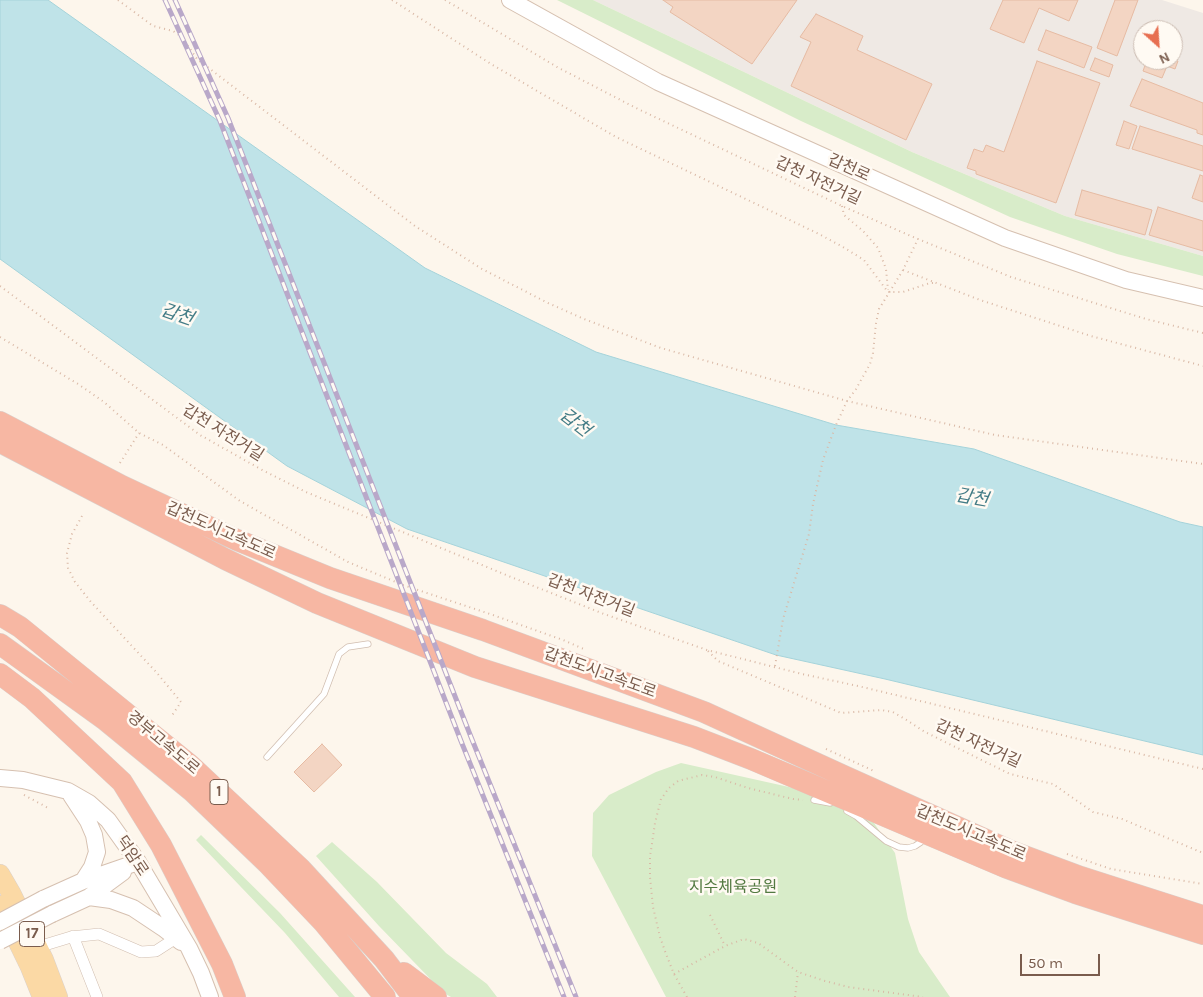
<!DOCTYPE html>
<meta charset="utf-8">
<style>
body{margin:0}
#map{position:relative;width:1203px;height:997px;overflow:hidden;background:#fdf6ec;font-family:Karla,sans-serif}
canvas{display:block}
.north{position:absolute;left:1133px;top:20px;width:50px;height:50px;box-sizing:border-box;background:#fffaf3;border:1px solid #cabbb1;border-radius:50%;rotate:154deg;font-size:14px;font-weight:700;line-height:20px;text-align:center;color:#7a5c4d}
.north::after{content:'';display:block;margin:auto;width:18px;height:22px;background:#e76f51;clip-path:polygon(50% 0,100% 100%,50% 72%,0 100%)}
.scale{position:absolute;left:1020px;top:954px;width:80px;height:22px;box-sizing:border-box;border:2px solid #7a5c4d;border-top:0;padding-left:6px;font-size:15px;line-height:18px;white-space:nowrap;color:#7a5c4d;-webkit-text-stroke:4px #fffaf3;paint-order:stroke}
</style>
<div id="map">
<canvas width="1203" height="997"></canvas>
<div class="north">N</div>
<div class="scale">50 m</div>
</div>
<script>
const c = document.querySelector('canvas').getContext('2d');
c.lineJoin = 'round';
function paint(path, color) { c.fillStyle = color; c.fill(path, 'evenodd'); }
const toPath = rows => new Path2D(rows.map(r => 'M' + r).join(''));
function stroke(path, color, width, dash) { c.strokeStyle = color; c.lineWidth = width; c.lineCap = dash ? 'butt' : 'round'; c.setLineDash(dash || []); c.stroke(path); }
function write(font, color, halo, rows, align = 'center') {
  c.font = font + ' Karla,"Noto Sans KR",sans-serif'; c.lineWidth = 5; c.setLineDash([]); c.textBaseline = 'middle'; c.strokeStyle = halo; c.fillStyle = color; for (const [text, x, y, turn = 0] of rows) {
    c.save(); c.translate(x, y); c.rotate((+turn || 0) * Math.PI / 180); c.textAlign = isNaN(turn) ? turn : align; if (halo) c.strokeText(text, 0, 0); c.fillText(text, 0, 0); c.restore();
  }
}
const industrial = toPath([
 [593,0,1162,0,1203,13,1203,256,1065,216,912,152],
 [1143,30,1173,30,1173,60,1143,60]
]);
const green = toPath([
 [557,0,593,0,912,152,1065,216,1203,256,1203,276,1117,254,1010,217,801,121],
 [681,763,807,791,869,816,895,853,908,919,919,952,950,997,666,997,592,856,593,813,609,795,656,772],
 [201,835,280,913,355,997,339,997,285,933,196,840],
 [332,842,377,882,446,953,487,984,497,997,451,997,444,993,379,926,316,856]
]);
const water = toPath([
 [0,0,48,0,425,268,596,352,836,425,974,449,1180,522,1203,527,1203,755,885,679,776,655,407,529,287,466,0,259,0,0]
]);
const building = toPath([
 [663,0,797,0,752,64,670,12,673,7,663,0],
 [1003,0,1078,0,1069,21,1039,8,1024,43,990,29,1003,0],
 [1115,0,1138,0,1117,56,1097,48,1115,0],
 [816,14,863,36,857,50,932,84,906,140,791,86,811,42,800,37,816,14],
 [1046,30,1092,47,1084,68,1038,50,1046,30],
 [1095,58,1113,65,1109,77,1090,70,1095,58],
 [1147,60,1173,60,1178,61,1175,69,1167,66,1162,78,1143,71,1147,60],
 [1037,61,1100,83,1056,203,976,174,976,171,967,168,974,149,983,152,986,145,1004,152,1037,61],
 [1142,79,1203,103,1203,135,1197,133,1197,130,1130,106,1142,79],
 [1124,121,1137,126,1129,149,1116,145,1124,121],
 [1140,126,1203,146,1203,171,1132,149,1140,126],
 [1200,175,1203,176,1203,202,1192,198,1200,175],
 [1082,190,1152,210,1145,235,1075,215,1082,190],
 [1158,207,1203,221,1203,251,1149,235,1158,207],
 [322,744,342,765,314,792,294,772,322,744]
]);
const path = toPath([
 [118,0,153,26,173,31,182,37,197,59,415,226,482,269,548,303,584,319,661,348,847,401,995,435,1203,464],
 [392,0,491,64,616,137,819,234,843,247,864,260,888,292,903,292,930,283,936,283],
 [445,0,557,67,636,108,842,206,918,239,1011,277,1146,319,1203,333],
 [842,206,844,215,863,231,878,248,886,269,888,290],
 [903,270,980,300,1091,336,1203,366],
 [0,286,200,435,264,471,306,492,511,577,604,614,707,650,802,674,858,686,1203,769],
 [0,337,78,384,104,402,139,433,163,445,240,501,348,562,403,585,490,614,563,640,586,650],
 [120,463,139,433],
 [82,516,72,534,67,553,68,568,75,582,91,602,157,673,181,702,171,717],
 [708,651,718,661,841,713,881,710,893,712,905,719,925,732,1010,774,1053,784,1093,812,1122,819,1203,853],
 [775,666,783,619,809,534,813,504,823,460,836,425,847,401,856,389,870,364,873,353,876,323,879,309,903,270,918,239],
 [826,749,874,771],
 [24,795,50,809],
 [1067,854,1111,869,1203,884],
 [710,915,725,946],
 [674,974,725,946,744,939,758,943,798,972,825,981,848,987,923,997],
 [687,997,674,974,666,954,660,937,653,907,650,877,650,857,655,823,661,799,669,788,678,781,702,775,715,777,748,788,793,799,803,800],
 [795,997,798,972]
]);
const lane = toPath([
 [267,757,324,694,339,654,348,647,368,644],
 [814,800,830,803],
 [847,811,856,816,886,841,899,847,908,848,915,846,921,842,924,837]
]);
const street = toPath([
 [73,936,97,997],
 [38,947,71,937,99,934,141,952,156,951,176,938]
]);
const secondary = toPath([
 [510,0,658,82,1005,238,1126,280,1203,298],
 [0,778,23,780,68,791,89,803,108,820,138,862,163,904,189,948,201,973,210,997],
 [71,795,88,821,94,835,97,852,92,867,83,881],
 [89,897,111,900,133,908,163,928,181,942],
 [43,899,83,881,138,862],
 [52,914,89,897,123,872]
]);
const primary = toPath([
 [0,874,11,893,44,960,58,997],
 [0,905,30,967,42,997]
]);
const highway = toPath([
 [0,422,122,486,237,540,330,578,483,630,704,712,844,776,1011,851,1081,877,1203,916],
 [0,442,225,559,317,603,475,667,694,737,751,759,1007,868,1075,893,1203,934],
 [0,615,20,627,190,765,301,869,384,959,413,997],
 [0,644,104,719,193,792,267,863,324,923,385,997],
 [0,674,32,698,122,782,161,845,222,964,235,997],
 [404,973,436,997]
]);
const rail = toPath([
 [165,0,220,121,461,741,564,997],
 [175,0,228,118,471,737,576,997]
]);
const secondaryBridge = toPath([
 [0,922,43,899],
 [0,941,52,914]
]);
const shields = [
 [219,792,18],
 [32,934,25]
];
const shieldNames = [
 ["1",219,792],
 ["17",32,934]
];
const streetNames = [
 ["갑천로",849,168,24],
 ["갑천 자전거길",818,181,25],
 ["갑천 자전거길",223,433,32],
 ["갑천도시고속도로",221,531,24],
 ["갑천 자전거길",591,596,21],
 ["갑천도시고속도로",600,673,20],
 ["경부고속도로",163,743,40],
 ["갑천 자전거길",978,744,25],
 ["갑천도시고속도로",971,833,23],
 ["덕암로",132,856,56]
];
const parkNames = [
 ["지수체육공원",733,887]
];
const waterNames = [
 ["갑천",177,315,19],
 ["갑천",575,423,38],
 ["갑천",972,498,10]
];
paint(industrial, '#efe9e4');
paint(green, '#d8ecc9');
paint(water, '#bfe3e8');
stroke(water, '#a5d3da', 1);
paint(building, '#f3d5c3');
stroke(building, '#e6bba3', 1);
stroke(lane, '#d1beb0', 7);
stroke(street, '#d1beb0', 12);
stroke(secondary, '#d6c0b0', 18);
stroke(primary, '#dad1cd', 20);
stroke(highway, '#dad1cd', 22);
stroke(path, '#d9b8a5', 2, [1, 4]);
stroke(lane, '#fff', 5.5);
stroke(street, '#fff', 11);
stroke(secondary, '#fff', 16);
stroke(primary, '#fbd9a5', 19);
stroke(highway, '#f7b7a3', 21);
stroke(rail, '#b9a8c9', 5);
stroke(rail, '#fffaf3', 3, [9]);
stroke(secondaryBridge, '#d6c0b0', 18, []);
stroke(secondaryBridge, '#fff', 16);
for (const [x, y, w] of shields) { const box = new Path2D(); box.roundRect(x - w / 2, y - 12.5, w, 25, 4); c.fillStyle = '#fffaf3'; c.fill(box); stroke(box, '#7a5c4d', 1); }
write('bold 15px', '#7a5c4d', null, shieldNames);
write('16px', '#7a5c4d', '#fffaf3', streetNames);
write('16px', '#537a41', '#fffaf3', parkNames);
write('italic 18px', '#437c86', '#fffaf3', waterNames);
</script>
